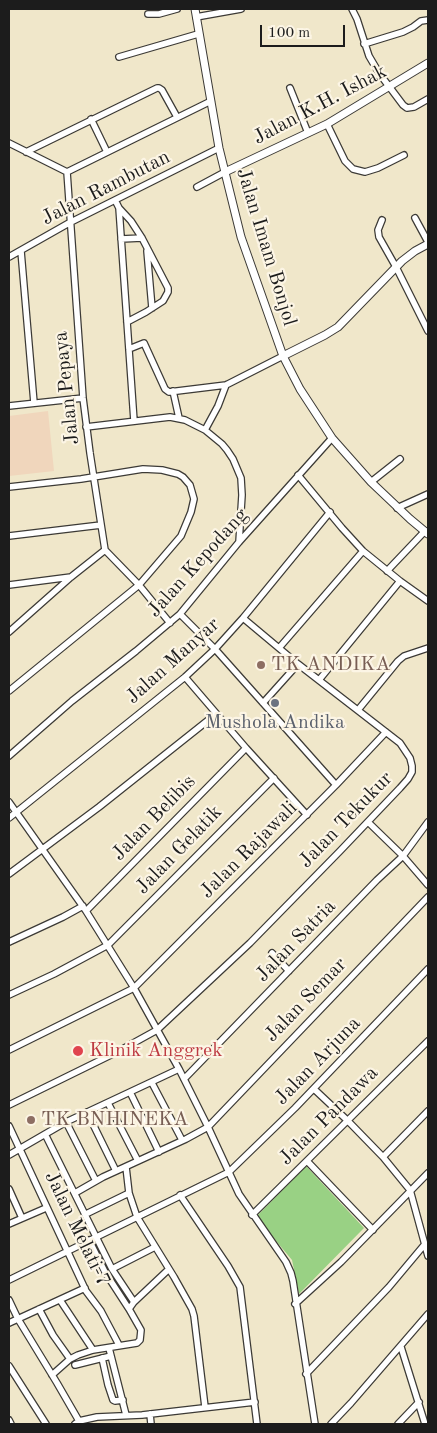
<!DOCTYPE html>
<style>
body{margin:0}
#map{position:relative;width:437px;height:1433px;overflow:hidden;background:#f0e7ca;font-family:"Old Standard TT",serif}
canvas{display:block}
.frame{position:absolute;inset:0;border:10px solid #1c1c1c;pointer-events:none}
.scale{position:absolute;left:260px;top:25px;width:85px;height:22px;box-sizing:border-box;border:2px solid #1c1c1c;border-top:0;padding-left:6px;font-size:15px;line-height:18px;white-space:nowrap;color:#1c1c1c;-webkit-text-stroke:4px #fcf5e5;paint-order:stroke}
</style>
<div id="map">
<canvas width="437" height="1433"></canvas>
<div class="frame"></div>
<div class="scale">100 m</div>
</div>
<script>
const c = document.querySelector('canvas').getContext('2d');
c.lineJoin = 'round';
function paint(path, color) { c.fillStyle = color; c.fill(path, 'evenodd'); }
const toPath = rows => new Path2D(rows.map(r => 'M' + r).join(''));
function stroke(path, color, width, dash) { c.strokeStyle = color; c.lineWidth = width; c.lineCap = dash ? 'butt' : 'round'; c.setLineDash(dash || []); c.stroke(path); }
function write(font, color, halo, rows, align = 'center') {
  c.font = font + ' "Old Standard TT",serif'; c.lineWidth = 4.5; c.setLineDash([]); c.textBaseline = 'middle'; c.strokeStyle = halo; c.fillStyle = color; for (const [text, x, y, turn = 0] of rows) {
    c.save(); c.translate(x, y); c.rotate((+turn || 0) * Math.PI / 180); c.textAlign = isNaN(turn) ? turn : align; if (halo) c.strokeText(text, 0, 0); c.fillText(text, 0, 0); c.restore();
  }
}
const built = toPath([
 [48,411,54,471,9,476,9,416]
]);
const green = toPath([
 [306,1166,364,1228,299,1294,292,1260,256,1217]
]);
const minor = toPath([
 [352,9,357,19,369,56,379,73,403,105,407,108,414,107,428,99],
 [148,14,159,14,177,9],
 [196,17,241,9],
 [364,44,403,32,413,27,421,21,428,20],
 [119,57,198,34],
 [290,88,308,133],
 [91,119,107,152],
 [327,124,345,161,353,169,365,172,378,168,404,155],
 [9,143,67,172],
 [26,152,157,88,159,88,162,90,177,117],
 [67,172,83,398,90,453,105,550],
 [67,172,211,101],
 [197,187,225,172],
 [115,200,119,208,134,421],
 [119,208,131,221,142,238,168,288,168,292,163,301,146,312,127,322],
 [415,218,428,242],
 [382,220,378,230,379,237,396,267,428,331],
 [121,239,142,238],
 [21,251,34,403],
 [147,251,152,308],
 [9,257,69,223,219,148],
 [129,349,144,343,165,389,169,392,226,385,283,356],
 [173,391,179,418],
 [9,406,83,398],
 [86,427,170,417,185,420,205,430,222,444,227,450,233,459,241,478,242,495,239,542],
 [205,430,218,406,226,385],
 [298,475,342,528,363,551,400,581,428,601],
 [371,482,400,459],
 [9,487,81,479,143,469,162,470,178,474,183,477,190,485,194,499,191,512,181,536,139,585,9,691],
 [397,508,428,494],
 [9,536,101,525],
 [105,550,139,585,170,623],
 [387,571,425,531],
 [9,585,71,577],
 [180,614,215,649,336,785],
 [9,632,71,577,105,550],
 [279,648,363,551],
 [185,677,246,748,307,815],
 [319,680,400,581],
 [263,703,298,664],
 [358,710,398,661,404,656,428,648],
 [9,756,72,701,136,651,180,614,239,542,332,438],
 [9,802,86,911,134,988,179,1069,208,1127,239,1194,286,1262,291,1273,293,1281,315,1424],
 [9,818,185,677,215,649,243,618,330,512],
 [368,822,403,856,428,885],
 [9,874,99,807,216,714],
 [86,911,246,748],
 [9,942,63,917,83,906],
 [272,953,289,971],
 [9,995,54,974,108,945,274,778],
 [9,1050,134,988,336,785,386,732],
 [184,1079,377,880,403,856,428,822],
 [152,1083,182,1140],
 [314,1089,348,1121,383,1157,410,1190,428,1256],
 [130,1092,159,1152],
 [108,1103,138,1161],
 [9,1105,119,1051,157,1030,250,943,340,851,400,788,408,779,412,772,412,766,410,758,400,743,298,664,243,618],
 [87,1112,116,1171],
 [66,1122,96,1181],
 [9,1126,86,1291,101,1311,119,1345],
 [45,1134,112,1269],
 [9,1155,66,1122,179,1069],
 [383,1157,428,1111],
 [307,1161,373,1230],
 [126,1167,129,1193,137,1217,174,1277,192,1309,194,1316,205,1407],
 [9,1189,22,1218],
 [75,1193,103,1177,186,1139,208,1127,428,897],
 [180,1195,228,1266,240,1287,257,1424],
 [86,1214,129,1193],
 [252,1215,428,1041],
 [9,1224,46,1208],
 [89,1240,105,1272,129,1309],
 [9,1280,229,1172,295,1108,428,969],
 [9,1300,18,1319,57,1383,79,1421],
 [60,1300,93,1350],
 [134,1302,112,1269,155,1247],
 [295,1304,341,1262,428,1173],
 [39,1309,53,1335,70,1359],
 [9,1323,85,1288],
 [401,1347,425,1424],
 [109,1348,126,1415],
 [102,1358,108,1385,113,1400,115,1401,123,1400],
 [75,1365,111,1356],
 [9,1366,46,1424],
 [306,1374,389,1287,425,1244],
 [52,1375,70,1359,78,1355,93,1350,137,1343,140,1340,141,1330,129,1309,134,1302,169,1269],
 [150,1414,151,1424],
 [9,1420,11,1424],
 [75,1424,79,1421,97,1417,142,1415,255,1402],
 [331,1424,351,1403,428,1314],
 [398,1424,419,1402]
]);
const tertiary = toPath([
 [195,9,219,148,241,237,283,356,300,389,332,438,371,482,410,519,428,534],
 [225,172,327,124,428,63],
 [283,356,325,335,338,327,402,261,415,251,428,244]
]);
const markers = [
 [261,665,5,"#8d6e63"],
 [275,703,5,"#6b7280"],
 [78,1051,6,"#e0444e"],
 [31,1120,5,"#8d6e63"]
];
const streetNames = [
 ["Jalan K.H. Ishak",320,105,-28],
 ["Jalan Rambutan",106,188,-27],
 ["Jalan Imam Bonjol",266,247,73],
 ["Jalan Pepaya",67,388,-96],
 ["Jalan Kepodang",198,563,-48],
 ["Jalan Manyar",173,661,-42],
 ["Jalan Belibis",154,818,-46],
 ["Jalan Tekukur",346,820,-46],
 ["Jalan Gelatik",179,850,-46],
 ["Jalan Rajawali",249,850,-45],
 ["Jalan Satria",296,941,-46],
 ["Jalan Semar",306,1000,-46],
 ["Jalan Arjuna",318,1061,-46],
 ["Jalan Pandawa",329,1116,-45],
 ["Jalan Melati-7",77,1229,64]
];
const educationNames = [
 ["TK ANDIKA",271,665],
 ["TK BNHINEKA",41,1120]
];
const worshipNames = [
 ["Mushola Andika",275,723]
];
const healthNames = [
 ["Klinik Anggrek",89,1051]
];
paint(built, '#f0d6bc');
paint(green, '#99d184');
stroke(minor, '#3c3a36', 8);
stroke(tertiary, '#3c3a36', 9);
stroke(minor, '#fff', 5.5);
stroke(tertiary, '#fff', 7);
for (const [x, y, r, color] of markers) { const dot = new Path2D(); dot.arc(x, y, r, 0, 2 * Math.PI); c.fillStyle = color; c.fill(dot); stroke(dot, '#fcf5e5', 2); }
write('20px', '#1c1c1c', '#fcf5e5', streetNames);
write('20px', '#785e54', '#fcf5e5', educationNames, 'left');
write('20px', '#5b616d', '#fcf5e5', worshipNames);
write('20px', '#be3a42', '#fcf5e5', healthNames, 'left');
</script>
